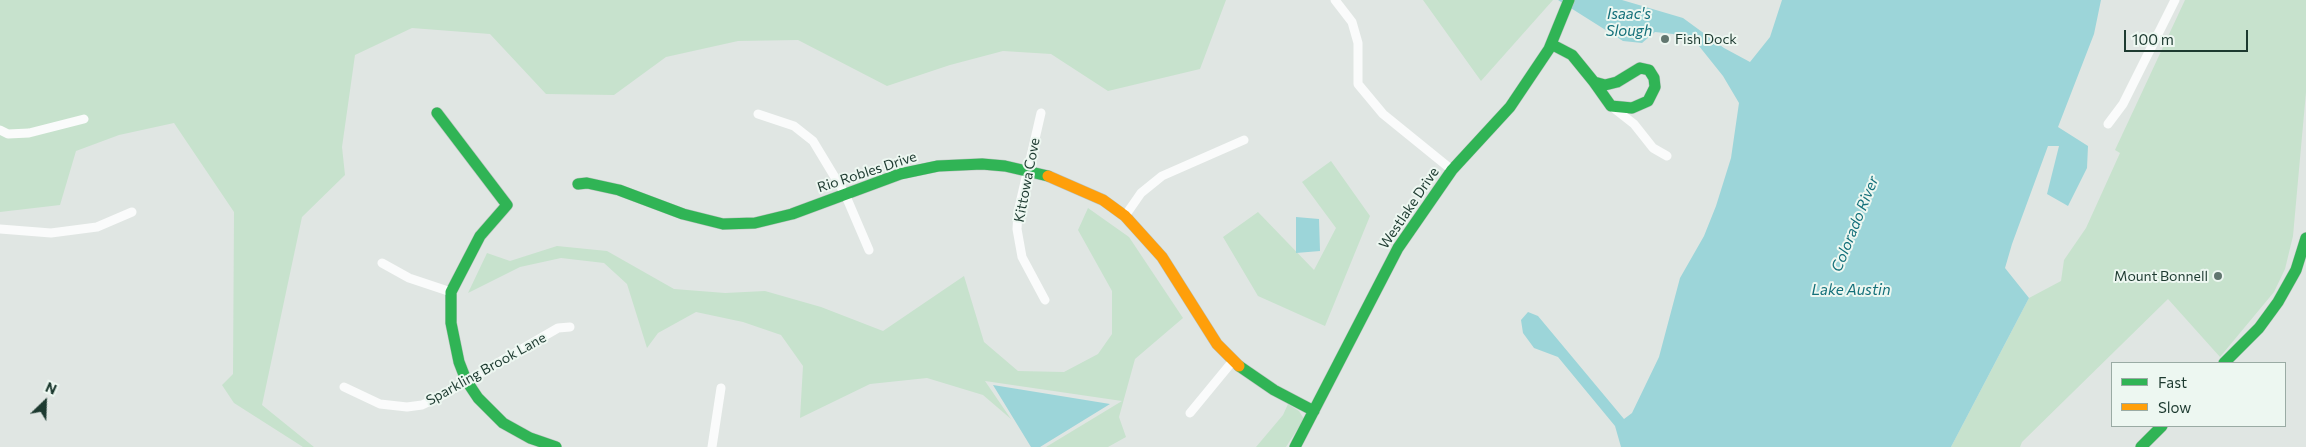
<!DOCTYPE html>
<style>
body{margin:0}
#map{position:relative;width:2306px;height:447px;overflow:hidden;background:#e0e6e3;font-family:Commissioner,sans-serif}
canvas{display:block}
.legend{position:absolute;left:2111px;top:362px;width:175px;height:65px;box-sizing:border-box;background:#edf7f1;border:1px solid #9aaba4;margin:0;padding:6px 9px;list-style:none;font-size:15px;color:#1d3a30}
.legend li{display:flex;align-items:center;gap:10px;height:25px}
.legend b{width:25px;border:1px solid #9aaba4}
.north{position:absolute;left:20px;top:377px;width:50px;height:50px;-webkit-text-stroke:4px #edf7f1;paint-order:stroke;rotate:24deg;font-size:14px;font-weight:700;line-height:20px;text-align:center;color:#1d3a30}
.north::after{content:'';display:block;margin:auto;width:18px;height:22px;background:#1d3a30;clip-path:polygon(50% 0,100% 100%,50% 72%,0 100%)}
.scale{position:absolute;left:2124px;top:30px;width:124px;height:22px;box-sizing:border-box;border:2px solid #1d3a30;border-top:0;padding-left:6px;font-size:15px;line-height:18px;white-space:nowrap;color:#1d3a30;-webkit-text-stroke:4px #edf7f1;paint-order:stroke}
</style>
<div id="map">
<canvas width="2306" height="447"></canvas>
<ul class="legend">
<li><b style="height:6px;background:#30b455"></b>Fast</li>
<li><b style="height:6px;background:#ff9f0a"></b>Slow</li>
</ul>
<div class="north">N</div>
<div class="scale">100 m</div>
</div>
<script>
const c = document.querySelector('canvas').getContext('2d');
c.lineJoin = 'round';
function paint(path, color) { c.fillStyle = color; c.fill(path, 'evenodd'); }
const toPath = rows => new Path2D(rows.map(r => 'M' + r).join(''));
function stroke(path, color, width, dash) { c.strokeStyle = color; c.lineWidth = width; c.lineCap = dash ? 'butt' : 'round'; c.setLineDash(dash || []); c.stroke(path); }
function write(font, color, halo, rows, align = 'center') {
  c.font = font + ' Commissioner,sans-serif'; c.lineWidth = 4; c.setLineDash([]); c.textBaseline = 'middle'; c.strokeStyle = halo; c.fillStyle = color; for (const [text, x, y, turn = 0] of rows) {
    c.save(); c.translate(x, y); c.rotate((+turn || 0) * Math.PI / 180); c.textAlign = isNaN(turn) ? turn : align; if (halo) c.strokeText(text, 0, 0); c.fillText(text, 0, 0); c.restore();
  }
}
const green = toPath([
 [0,0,1226,0,1200,69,1108,91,1051,54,1003,51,950,65,887,86,798,40,738,41,666,57,614,95,546,94,490,34,412,28,355,55,342,147,345,175,302,217,262,405,314,447,303,447,234,403,222,385,233,374,234,212,174,123,119,135,76,151,60,205,0,212],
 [1423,0,1553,0,1481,81],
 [2185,0,2306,0,2306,92,2293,236,2285,269,2274,292,2220,357,2168,299,2022,442,2020,447,1951,447,2029,298,2061,281,2064,260,2086,228,2120,153,2115,150],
 [1331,161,1370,216,1325,326,1258,296,1223,237,1258,212,1314,270,1336,228,1302,182],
 [1088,208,1129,237,1183,318,1135,359,1119,417,1126,437,1108,447,1046,447,1122,401,985,381,1011,419,983,395,927,378,870,384,800,418,803,366,781,335,743,322,696,312,658,333,647,348,627,284,604,263,561,258,520,267,468,293,487,253,510,261,557,246,607,251,674,289,725,293,765,291,821,307,883,331,964,276,984,342,1018,371,1064,372,1098,354,1112,334,1112,291,1078,230],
 [1288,404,1299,411,1304,419,1286,447,1256,447,1283,415]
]);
const water = toPath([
 [1558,0,1622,0,1683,18,1724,48,1750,62,1770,37,1782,0,2101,0,2094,34,2058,127,2088,146,2087,168,2068,206,2047,194,2059,146,2048,146,2012,244,2005,268,2029,298,1951,447,1621,447,1615,426,1558,357,1534,348,1523,333,1521,320,1528,312,1538,316,1624,419,1632,413,1659,357,1680,278,1704,236,1716,206,1731,158,1739,103,1723,76,1695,41,1673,34,1655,32,1642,43,1623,41],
 [1296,217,1319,219,1320,251,1296,253],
 [993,385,1110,404,1040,447,1031,447]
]);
const street = toPath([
 [1335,0,1352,22,1358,43,1358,84,1383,114,1452,170],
 [1611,106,1634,124,1653,148,1667,156],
 [1041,113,1018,212,1017,229,1022,257,1045,300],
 [758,114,794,126,813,141,845,194,869,250],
 [2108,124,2123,104,2175,0],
 [0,130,8,134,29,133,84,119],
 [1125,216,1141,193,1162,176,1244,140],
 [0,229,51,233,97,227,132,212],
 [382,263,409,278,451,292],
 [344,387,380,404,407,407,422,405,441,396,558,328,570,327],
 [1190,413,1232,362],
 [712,447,721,388]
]);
const fast = toPath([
 [1551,44,1572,55,1594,82,1605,85,1617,82,1640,68,1649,70,1654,78,1655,87,1648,101,1632,108,1611,106,1594,82],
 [437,113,507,205,480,236,451,292,451,323,459,362,466,380,478,398,503,423,530,438,556,447],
 [578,184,587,183,619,190,683,214,723,224,755,223,792,214,900,174,938,166,982,164,1005,166,1048,176],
 [2224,363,2259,328,2278,302,2296,270,2306,238],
 [1239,366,1274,390,1314,411],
 [1295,447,1398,248,1452,170,1510,107,1549,49,1569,0],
 [2141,447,2162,426]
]);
const slow = toPath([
 [1048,176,1103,200,1125,216,1162,257,1217,344,1239,366]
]);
const markers = [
 [1665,39,5,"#61766f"],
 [2218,276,5,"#61766f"]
];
const poiNames = [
 ["Fish Dock",1675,39],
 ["Mount Bonnell",2208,276,"right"]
];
const streetNames = [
 ["Rio Robles Drive",867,172,-18],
 ["Kittowa Cove",1027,180,-79],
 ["Westlake Drive",1409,208,-56],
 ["Sparkling Brook Lane",486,369,-29]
];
const waterNames = [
 ["Isaac's",1629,14],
 ["Slough",1629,31],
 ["Colorado River",1855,224,-68],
 ["Lake Austin",1851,290]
];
paint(green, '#c7e2cd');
paint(water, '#9cd5d9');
stroke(fast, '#b9c3be', 12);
stroke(slow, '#b9c3be', 12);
stroke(street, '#fafbfb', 9);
stroke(fast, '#30b455', 11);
stroke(slow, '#ff9f0a', 11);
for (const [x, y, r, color] of markers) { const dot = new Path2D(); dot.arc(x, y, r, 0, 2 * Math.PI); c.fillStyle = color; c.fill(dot); stroke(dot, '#edf7f1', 2); }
write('14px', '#1d3a30', '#edf7f1', poiNames, 'left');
write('14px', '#1d3a30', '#edf7f1', streetNames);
write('italic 15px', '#14707a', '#edf7f1', waterNames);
</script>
